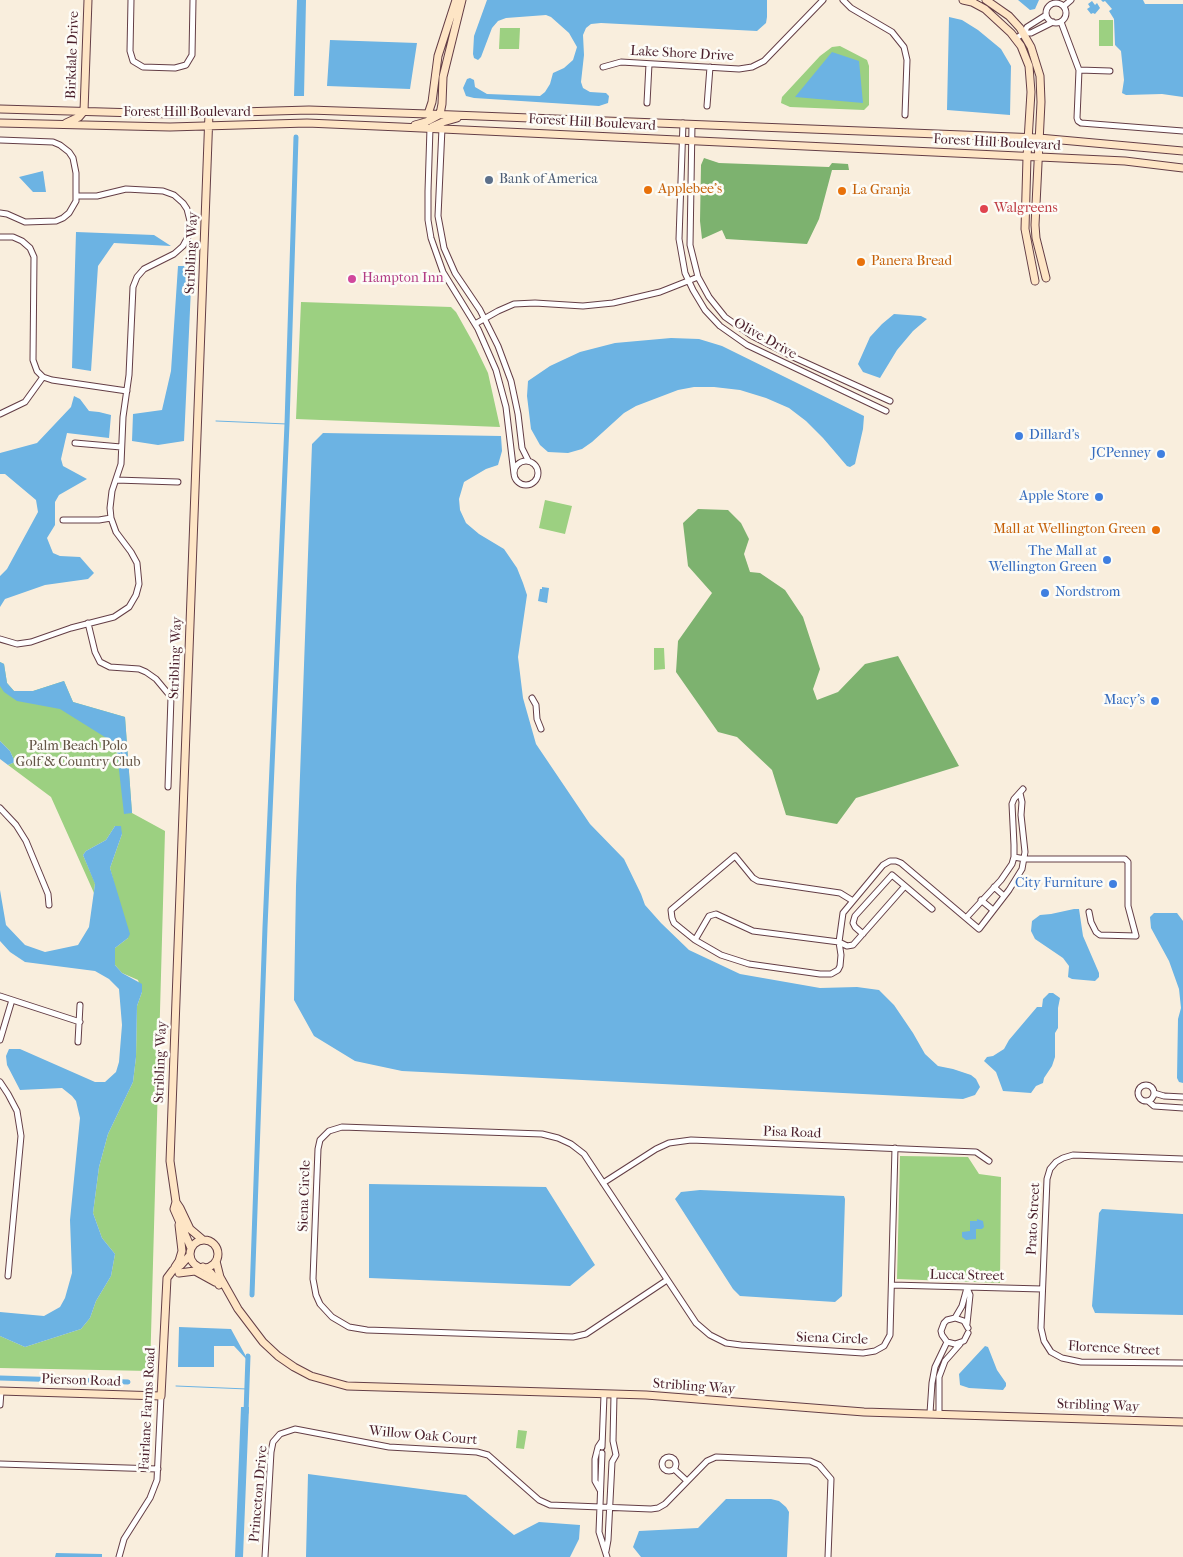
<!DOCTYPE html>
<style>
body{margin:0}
canvas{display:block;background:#f9eedd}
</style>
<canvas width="1183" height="1557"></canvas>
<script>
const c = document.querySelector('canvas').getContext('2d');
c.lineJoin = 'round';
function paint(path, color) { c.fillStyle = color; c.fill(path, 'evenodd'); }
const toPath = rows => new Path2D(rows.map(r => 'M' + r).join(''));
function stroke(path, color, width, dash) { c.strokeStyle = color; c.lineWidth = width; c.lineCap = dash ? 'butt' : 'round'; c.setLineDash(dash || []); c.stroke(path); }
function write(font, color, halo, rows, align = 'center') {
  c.font = font + ' "IM FELL French Canon",serif'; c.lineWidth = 5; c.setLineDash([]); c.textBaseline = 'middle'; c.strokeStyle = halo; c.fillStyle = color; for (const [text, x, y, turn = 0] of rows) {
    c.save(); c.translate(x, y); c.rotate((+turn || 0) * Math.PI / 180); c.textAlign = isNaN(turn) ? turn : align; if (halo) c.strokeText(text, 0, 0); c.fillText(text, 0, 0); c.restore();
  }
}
const green = toPath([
 [1099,20,1113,20,1113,46,1099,46],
 [500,28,520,28,519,49,499,49],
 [840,46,867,60,869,66,869,105,864,110,790,107,781,103,782,97,820,56,832,47],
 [301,302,451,307,456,312,475,346,488,373,500,427,296,419],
 [545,500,572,506,565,534,539,528],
 [654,648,664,648,665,669,654,670],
 [0,662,4,664,7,683,14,691,33,691,64,681,73,702,125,717,132,813,165,831,150,1371,0,1368,0,1336,25,1347,81,1329,90,1318,96,1301,111,1276,115,1254,102,1238,93,1213,99,1167,108,1134,133,1082,136,1057,137,1006,142,992,138,980,122,973,115,965,114,956,115,948,128,938,110,868,122,834,115,826,106,840,86,851,83,855,95,883,94,893,51,797,8,765,15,762,10,751,0,741],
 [900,1156,968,1157,979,1174,1001,1177,1000,1283,897,1279],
 [518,1430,527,1431,524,1449,516,1448]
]);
const forest = toPath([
 [704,158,719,163,829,167,832,163,848,164,849,170,832,170,819,219,807,244,726,239,722,230,702,239,700,221,701,165],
 [698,509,728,510,741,523,749,539,744,554,750,572,760,573,785,590,803,617,820,669,813,689,817,700,838,692,865,664,898,656,959,766,856,798,837,824,786,815,772,770,737,737,718,732,676,672,678,641,712,593,688,566,683,523]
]);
const water = toPath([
 [297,0,306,0,304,96,294,96],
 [487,0,767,0,767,17,766,23,757,31,601,23,591,24,586,28,583,35,584,55,581,82,583,88,590,92,606,93,609,96,608,103,599,106,474,98,466,96,463,88,467,79,470,78,474,80,475,87,487,94,540,96,545,92,550,84,553,73,564,68,573,60,577,47,569,33,551,17,546,15,506,18,498,21,492,28,481,57,478,60,474,58,473,54,474,36],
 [1018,0,1039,0,1035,9,1030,10],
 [1101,0,1143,0,1145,4,1183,4,1183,97,1162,94,1126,95,1122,93,1124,80,1121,51,1115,45,1114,19,1109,11,1112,9,1105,1,1103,2],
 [1092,1,1095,5,1097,3,1100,8,1095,14,1093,13,1091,14,1087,9,1090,7,1088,4],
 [949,17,962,20,978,30,1001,49,1011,66,1010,115,947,110],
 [330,40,417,43,410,89,327,86],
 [832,52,859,61,863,103,795,97],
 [43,171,46,192,33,192,19,177],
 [76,232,154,235,171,246,114,243,98,266,91,371,72,368],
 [178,266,192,266,184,441,158,445,132,441,133,414,162,410,171,371],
 [894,314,921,316,927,319,913,331,897,350,880,378,863,372,858,364,870,337,882,324],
 [671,338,699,339,722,346,864,416,863,429,855,464,850,467,847,466,823,438,806,421,789,408,766,398,740,390,714,387,694,387,678,390,636,406,624,413,592,442,582,449,568,453,548,452,540,445,531,429,527,396,528,381,550,366,580,352,615,343],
 [74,396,80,399,89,411,99,412,111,415,109,438,67,433,61,459,63,466,87,479,59,495,55,502,55,525,47,538,53,553,60,556,80,557,94,573,88,579,45,585,5,599,0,607,0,576,7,569,38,512,36,500,5,474,0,474,0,453,37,443,71,407],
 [323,433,501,436,502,451,498,465,486,469,464,482,459,499,460,510,466,523,479,534,504,549,517,568,523,583,527,595,518,657,523,698,536,744,590,824,624,859,641,894,645,905,661,923,689,950,740,974,820,988,857,987,879,990,894,1005,913,1033,925,1054,938,1066,953,1069,971,1075,976,1079,980,1087,975,1095,963,1099,402,1071,355,1061,314,1036,294,1000,296,886,312,444],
 [542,587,549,588,547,603,538,601,540,589,542,589],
 [0,662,4,664,7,683,14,691,33,691,64,681,73,702,125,717,132,813,124,814,116,744,60,709,17,701,4,692,0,686],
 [0,741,10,751,15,762,8,765,0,759],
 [115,826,121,826,122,834,110,868,130,934,128,938,115,948,115,965,122,973,142,984,142,992,137,1006,136,1057,133,1082,108,1134,99,1167,93,1213,102,1238,115,1254,111,1276,96,1301,90,1318,81,1329,25,1347,0,1336,0,1312,44,1316,60,1307,65,1298,72,1273,70,1220,80,1118,76,1101,72,1096,62,1088,20,1090,7,1065,6,1056,9,1049,20,1049,95,1082,105,1082,116,1072,119,1062,122,1025,119,989,109,979,95,971,25,962,10,952,0,941,0,890,6,925,25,945,45,952,78,945,89,927,95,884,83,855,86,851,106,840],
 [1074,909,1079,909,1083,936,1099,973,1099,977,1095,981,1072,979,1068,977,1069,966,1063,958,1035,939,1031,931,1032,921,1040,915,1051,914],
 [1154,913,1177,913,1183,921,1183,1083,1179,1082,1177,1078,1178,1019,1181,1008,1179,989,1169,961,1151,928,1150,917],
 [1049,993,1053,993,1060,998,1058,1008,1058,1028,1055,1033,1055,1057,1052,1066,1044,1078,1043,1083,1036,1086,1031,1093,1003,1091,996,1072,984,1061,987,1057,993,1056,1004,1049,1009,1040,1037,1007,1042,1007,1043,999],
 [369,1184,546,1187,595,1265,570,1286,369,1278],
 [700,1190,844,1196,845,1199,842,1296,835,1302,740,1296,733,1289,675,1199,681,1192],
 [1102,1209,1183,1214,1183,1315,1095,1313,1092,1306,1099,1213],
 [977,1219,983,1221,984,1227,982,1229,976,1229,976,1239,966,1240,962,1237,962,1232,970,1231,970,1221,977,1221],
 [179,1327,231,1329,249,1362,234,1346,214,1346,214,1367,178,1367],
 [985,1346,988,1347,997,1370,1006,1383,1006,1386,1003,1390,969,1388,960,1385,959,1374],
 [241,1407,249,1407,243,1557,235,1557],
 [308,1474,466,1495,514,1535,539,1522,580,1525,579,1539,570,1557,306,1557],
 [726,1499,771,1499,779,1501,786,1507,789,1512,787,1557,641,1557,633,1547,639,1531,698,1528],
 [56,1553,102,1554,102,1557,55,1557]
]);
const stream = toPath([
 [216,421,287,424],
 [176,1386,247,1389]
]);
const canal = toPath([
 [252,1295,265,927,287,424,296,137],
 [0,1378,128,1382],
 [246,1413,248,1356]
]);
const street = toPath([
 [131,0,130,51,133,61,143,67,175,68,186,65,192,55,193,0],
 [843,0,851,8,892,32,904,47,907,60,905,115],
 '1046 13a10 10 0 1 1 20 0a10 10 0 1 1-20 0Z',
 [1064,6,1071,0],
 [1061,22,1079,70,1077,118,1078,121,1081,123,1183,131],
 [1024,33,1031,33,1053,22],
 [1015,39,1024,33,1027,27,1046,15],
 [603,67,621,62,739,69,752,67,764,61,823,0],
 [1079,70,1110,71],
 [647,103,649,64],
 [707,106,710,67],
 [683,123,679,239,685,273,693,290,705,310,720,326,747,345,886,411],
 [692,124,690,245,698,277,709,297,725,317,752,336,793,357,890,401],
 [430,128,428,191,428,220,431,238,443,272,478,329,496,370,506,407,514,474],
 [442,128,438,216,444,248,455,273,480,310,498,346,511,381,518,414,522,448,528,460],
 [0,140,53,142,60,145,69,152,73,158,76,173,76,201,69,213,63,218,56,221,25,222,7,214,0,213],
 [0,237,13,237,22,241,30,248,34,257,33,360,37,371,43,377,52,380,127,391],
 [475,324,498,311,514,304,535,303,583,306,613,303,660,292,698,277],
 [0,414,25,402,43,377],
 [75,443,121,447],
 '514 473a12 12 0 1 1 24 0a12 12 0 1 1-24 0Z',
 [116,480,178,482],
 [63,520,99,520,111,518],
 [88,623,95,652,100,662,110,667,139,669,146,672,156,679,171,697,168,787],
 [0,639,17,644,31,642,71,628,114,617,129,607,136,595,139,584,137,563,131,552,116,532,111,518,110,508,112,491,121,464,123,417,129,375,133,287,137,277,144,269,174,254,183,246,189,235,190,221,187,209,183,203,174,195,163,191,126,189,97,196,76,196],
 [532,698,536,705,537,719,541,729],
 [0,808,16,825,26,841,48,894,49,905],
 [1014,857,1025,859,1125,859,1128,862,1128,906,1136,936,1100,935,1096,932,1091,922,1089,912],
 [994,887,1004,896],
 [981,900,993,910],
 [853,901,840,893,758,881,753,878,735,856,671,910,672,918,674,923,695,940,721,955,749,964,820,974,831,974,838,970,840,966,841,955,839,942,843,913,883,865,890,861,896,861,901,863,979,929,1009,890,1022,869,1025,852,1021,815,1022,802,1020,793],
 [966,918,1001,880,1012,864,1014,857,1014,845,1012,804,1014,799,1023,789],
 [863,934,855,927,853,923,855,916,892,875,905,886],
 [695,940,709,916,716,914,753,931,839,942,847,946,853,945,905,886,932,909],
 [0,996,80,1022],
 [0,1040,12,1000],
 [78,1042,80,1005],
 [0,1082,8,1094,17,1111,21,1136,8,1276],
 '1138 1093a8 8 0 1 1 16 0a8 8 0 1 1-16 0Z',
 [1154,1093,1164,1096,1183,1097],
 [1148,1101,1154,1106,1183,1108],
 [1183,1159,1073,1155,1063,1158,1056,1162,1050,1169,1047,1179,1041,1328,1044,1341,1051,1352,1062,1358,1081,1362,1183,1363],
 [603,1183,656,1149,669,1143,691,1140,976,1152,989,1161],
 [667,1280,586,1334,573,1337,367,1330,349,1327,332,1317,320,1304,316,1295,313,1279,318,1149,320,1140,329,1131,342,1127,542,1134,558,1138,571,1144,584,1154,696,1323,710,1335,726,1343,741,1345,863,1353,875,1351,884,1346,890,1335,895,1148],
 [892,1285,1042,1289],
 [955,1318,962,1306,967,1288],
 [967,1324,970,1295,967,1288],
 [968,1333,964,1341,955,1344,947,1342,942,1335,941,1331,944,1323,947,1320,955,1318,964,1321,968,1328],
 [0,1405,1,1391],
 [930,1413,932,1383,935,1367,947,1342],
 [939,1413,939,1377,945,1361,960,1344],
 [602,1447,604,1395],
 [602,1453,599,1532,607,1557],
 '662 1464a7 7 0 1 1 14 0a7 7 0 1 1-14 0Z',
 [0,1464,158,1469],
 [674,1469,687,1481],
 [600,1490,595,1481,595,1459,598,1447,602,1441],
 [606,1551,608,1540,612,1462,616,1455,613,1441,614,1395],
 [119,1557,124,1539,150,1498,157,1480,161,1396],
 [265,1557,271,1452,273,1442,280,1434,295,1429,389,1447,477,1452,488,1455,539,1500,550,1505,651,1509,658,1508,665,1504,707,1461,716,1457,810,1461,819,1465,831,1479,828,1557]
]);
const secondary = toPath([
 [963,0,972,2,985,9,1011,33,1021,46,1029,66,1031,92,1027,157,1025,229,1035,281],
 [986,0,1009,16,1020,28,1031,47,1040,76,1041,102,1035,225,1036,238,1046,278],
 [0,109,172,114,309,110,428,114,1039,138,1183,151],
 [428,114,432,102,438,56,456,0],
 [440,114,442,104,443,77,462,0],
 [0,123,170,127,307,123,400,127,1125,161,1183,168],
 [66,123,79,117,84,111,88,0],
 [415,125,426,122,439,115],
 [432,127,443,122,457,118],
 [176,1202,180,1208,190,1229,203,1240],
 '190 1254a14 14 0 1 1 28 0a14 14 0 1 1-28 0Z',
 [191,1248,174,1209,176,1202,170,1161,209,113],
 [216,1261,220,1277,238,1309,263,1342,278,1356,294,1367,311,1376,347,1386,646,1395,864,1412,1183,1422],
 [175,1267,179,1261,182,1251,179,1225],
 [203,1267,211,1273,219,1285],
 [179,1273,195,1271,215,1282],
 [0,1391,161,1396,167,1278,173,1270,181,1265,190,1255]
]);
const markers = [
 [489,180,5,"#5c6f8a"],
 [648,190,5,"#e8710a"],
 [842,191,5,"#e8710a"],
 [984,209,5,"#e0444e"],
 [861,262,5,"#e8710a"],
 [352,279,5,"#d1479c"],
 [1019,436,5,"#3f7fe0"],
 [1161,454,5,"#3f7fe0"],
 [1099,497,5,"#3f7fe0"],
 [1156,530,5,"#e8710a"],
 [1107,560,5,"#3f7fe0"],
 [1045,593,5,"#3f7fe0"],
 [1155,701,5,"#3f7fe0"],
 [1113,884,5,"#3f7fe0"]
];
const streetNames = [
 ["Lake Shore Drive",682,54,3],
 ["Birkdale Drive",73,55,-88],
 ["Forest Hill Boulevard",187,113],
 ["Forest Hill Boulevard",592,123,3],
 ["Forest Hill Boulevard",997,143,3],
 ["Stribling Way",192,253,-88],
 ["Olive Drive",765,339,29],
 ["Stribling Way",176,658,-88],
 ["Stribling Way",161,1062,-88],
 ["Pisa Road",792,1133,2],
 ["Siena Circle",305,1196,-88],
 ["Prato Street",1034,1219,-87],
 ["Lucca Street",967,1276,1],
 ["Siena Circle",832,1339,2],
 ["Florence Street",1114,1349,3],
 ["Pierson Road",81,1381,2],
 ["Stribling Way",694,1387,4],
 ["Stribling Way",1098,1406,2],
 ["Fairlane Farms Road",148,1409,-87],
 ["Willow Oak Court",423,1436,5],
 ["Princeton Drive",259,1494,-85]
];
const serviceNames = [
 ["Bank of America",499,180]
];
const foodNames = [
 ["Applebee's",658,190],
 ["La Granja",852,191],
 ["Panera Bread",871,262],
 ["Mall at Wellington Green",1146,530,"right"]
];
const healthNames = [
 ["Walgreens",994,209]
];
const hotelNames = [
 ["Hampton Inn",362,279]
];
const shopNames = [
 ["Dillard's",1029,436,"left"],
 ["JCPenney",1151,454],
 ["Apple Store",1089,497],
 ["The Mall at",1097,552],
 ["Wellington Green",1097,568],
 ["Nordstrom",1055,593,"left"],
 ["Macy's",1145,701],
 ["City Furniture",1103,884]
];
const parkNames = [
 ["Palm Beach Polo",78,747],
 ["Golf & Country Club",78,763]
];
paint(green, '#9cd081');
paint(forest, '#7db26f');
paint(water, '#6cb3e3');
stroke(stream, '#6cb3e3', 1);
stroke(canal, '#6cb3e3', 5);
stroke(street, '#643e46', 7);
stroke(secondary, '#643e46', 9);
stroke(street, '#fff', 5);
stroke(secondary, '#fee5c5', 7);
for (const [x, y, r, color] of markers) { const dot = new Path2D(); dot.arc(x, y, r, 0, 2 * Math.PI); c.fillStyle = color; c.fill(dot); stroke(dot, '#fdfcf7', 2); }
write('14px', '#4a1f2b', '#fdfcf7', streetNames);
write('14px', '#4e5e75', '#fdfcf7', serviceNames, 'left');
write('14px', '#c56008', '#fdfcf7', foodNames, 'left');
write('14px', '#be3a42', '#fdfcf7', healthNames, 'left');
write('14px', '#b23c85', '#fdfcf7', hotelNames, 'left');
write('14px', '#366cbe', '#fdfcf7', shopNames, 'right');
write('14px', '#635445', '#fdfcf7', parkNames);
</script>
